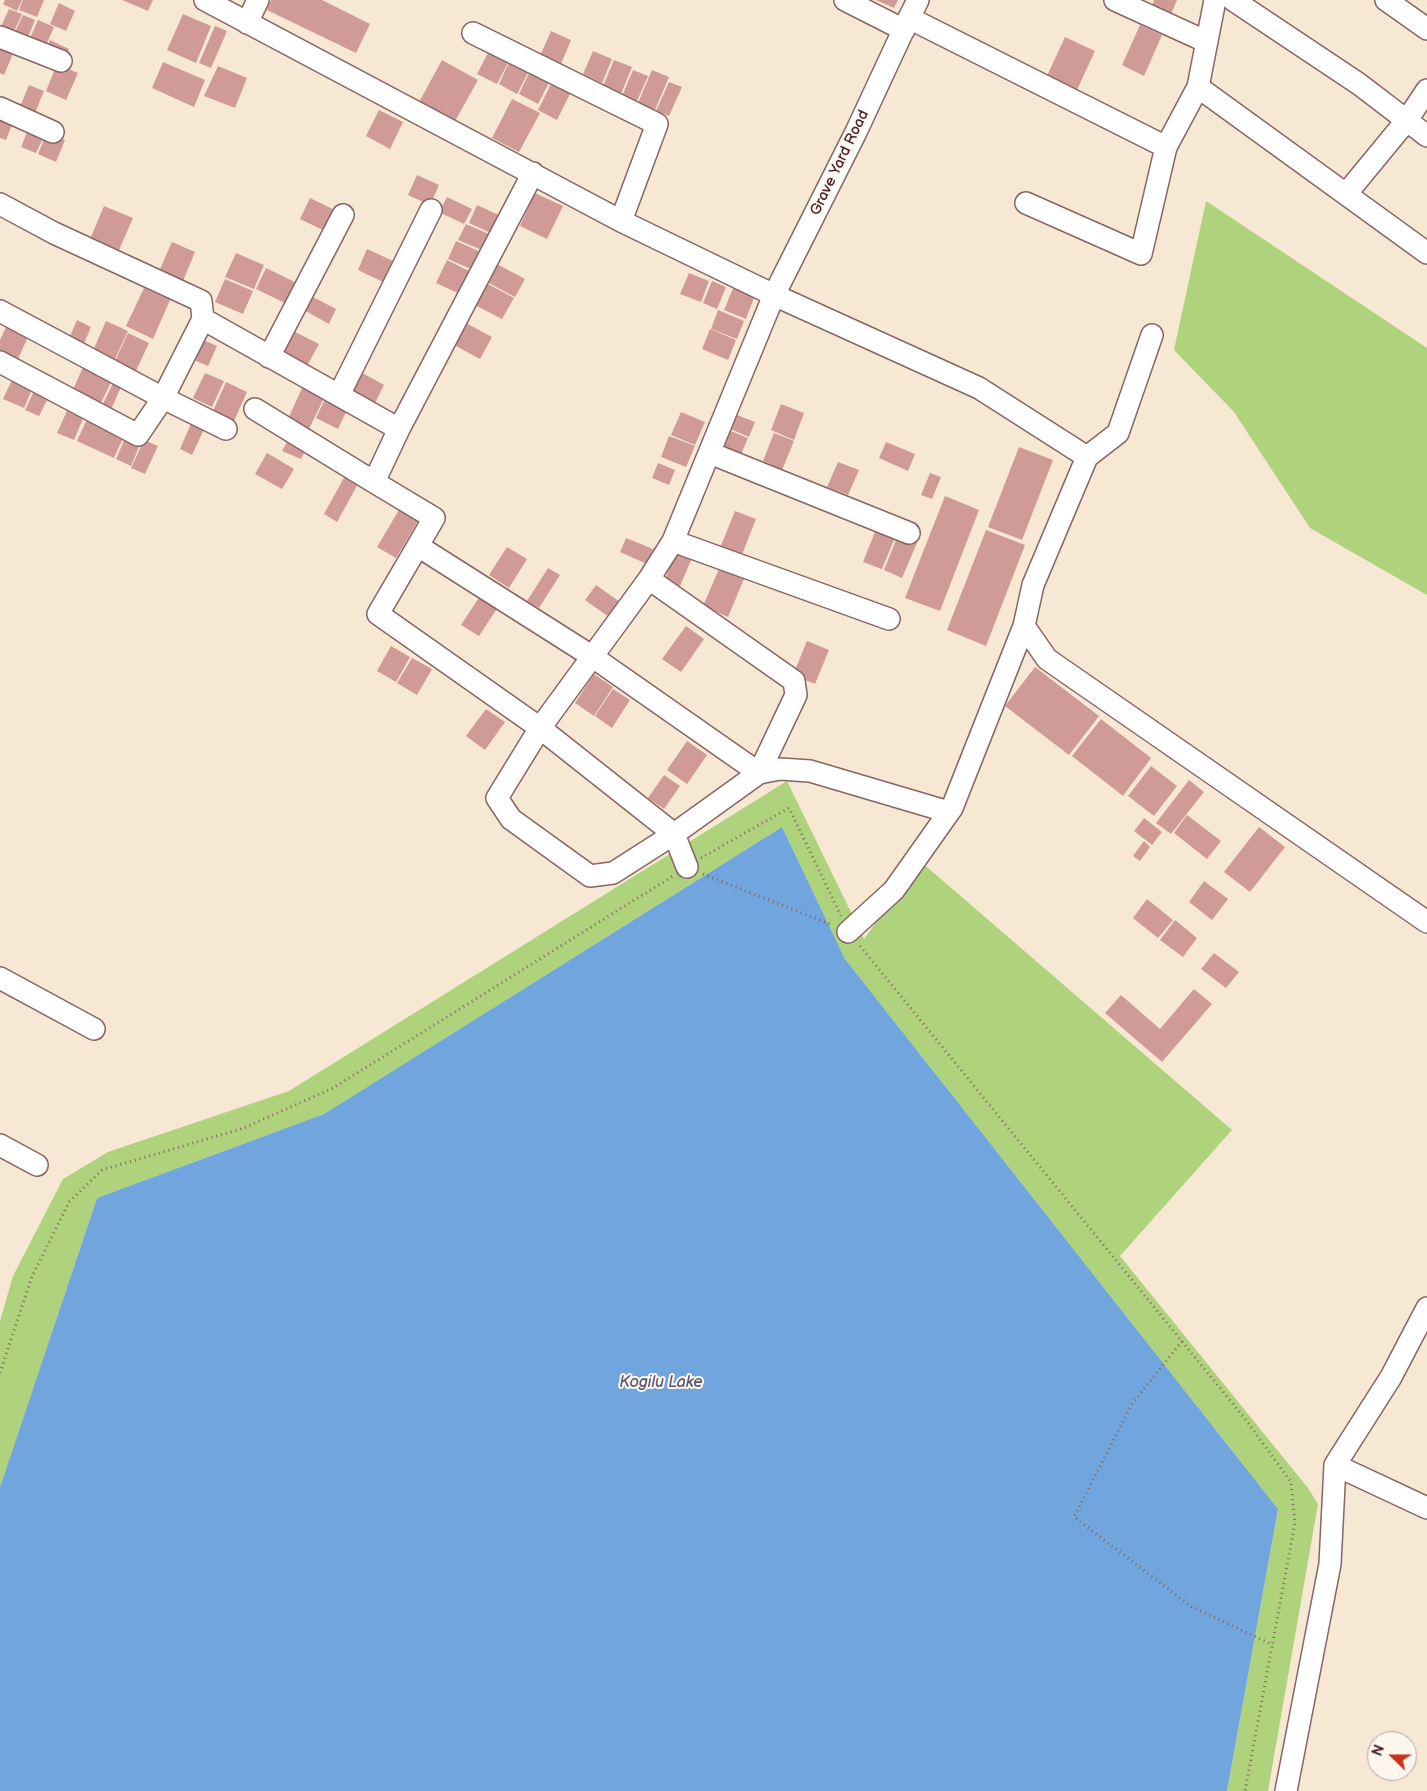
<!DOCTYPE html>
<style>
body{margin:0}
#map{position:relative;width:1427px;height:1791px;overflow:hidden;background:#f7e8d3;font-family:"Balsamiq Sans",sans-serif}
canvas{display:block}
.north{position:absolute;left:1367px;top:1731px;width:50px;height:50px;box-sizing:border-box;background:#fbf7ec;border:1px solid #b4a19f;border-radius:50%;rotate:292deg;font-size:14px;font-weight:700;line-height:20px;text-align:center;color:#4a1f2b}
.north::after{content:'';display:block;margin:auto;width:18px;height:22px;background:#c8321e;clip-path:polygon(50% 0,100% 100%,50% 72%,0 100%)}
</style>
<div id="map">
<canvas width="1427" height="1791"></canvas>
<div class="north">N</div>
</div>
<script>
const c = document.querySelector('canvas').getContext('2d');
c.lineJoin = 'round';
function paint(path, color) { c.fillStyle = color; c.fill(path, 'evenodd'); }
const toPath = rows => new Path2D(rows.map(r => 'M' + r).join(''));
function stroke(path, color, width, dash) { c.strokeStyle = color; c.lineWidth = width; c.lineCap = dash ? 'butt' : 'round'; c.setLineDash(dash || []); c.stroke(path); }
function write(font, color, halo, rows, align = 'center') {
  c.font = font + ' "Balsamiq Sans",sans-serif'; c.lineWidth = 4; c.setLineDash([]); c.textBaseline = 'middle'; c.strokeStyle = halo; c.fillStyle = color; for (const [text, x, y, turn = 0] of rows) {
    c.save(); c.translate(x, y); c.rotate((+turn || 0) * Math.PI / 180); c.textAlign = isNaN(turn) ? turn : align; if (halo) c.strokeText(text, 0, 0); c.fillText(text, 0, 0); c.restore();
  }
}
const green = toPath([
 [1206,201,1427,348,1427,595,1310,528,1234,412,1174,350],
 [787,781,864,939,920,861,1232,1130,1120,1256,1308,1488,1318,1504,1268,1791,1227,1791,1278,1509,845,959,782,827,324,1114,97,1198,0,1487,0,1321,13,1276,63,1179,108,1152,289,1091]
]);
const water = toPath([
 [782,827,845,959,1278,1509,1227,1791,0,1791,0,1487,97,1198,324,1114]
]);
const building = toPath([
 [5,0,22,0,17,11,3,4],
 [23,0,44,0,37,17,19,10],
 [122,0,153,0,148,11],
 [271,0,322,0,370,24,356,53,267,10],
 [876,0,898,0,894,8],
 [1154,0,1177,0,1171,14,1152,6],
 [59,3,75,11,66,31,50,24],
 [9,9,22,14,12,36,0,29],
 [183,14,211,26,196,63,167,50],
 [23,15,35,20,26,42,13,36],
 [38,20,54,27,44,50,28,43],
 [1140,25,1162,35,1144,76,1122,65],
 [215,26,227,31,211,68,199,63],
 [551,31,571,40,561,64,540,56],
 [1065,37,1095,51,1076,92,1046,78],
 [50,40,69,49,65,58,46,50],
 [0,43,15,49,4,75,0,73],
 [490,49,510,59,497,84,477,74],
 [593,51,612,59,602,83,583,74],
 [511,58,531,67,517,94,499,84],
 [442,60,478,80,454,123,418,104],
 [614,60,632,67,621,94,603,86],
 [163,62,205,80,194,107,152,88],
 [57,64,78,73,66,100,46,91],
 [218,66,247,78,235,108,204,96],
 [532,67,552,77,538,104,519,94],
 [633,70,648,76,636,103,622,96],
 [652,70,669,77,655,110,638,103],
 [553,80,572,90,557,120,538,110],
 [669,82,682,87,669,116,656,111],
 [29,85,44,91,35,113,20,107],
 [512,99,540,113,519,152,492,138],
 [379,110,403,122,390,149,366,136],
 [0,117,15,117,6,140,0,138],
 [30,125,46,132,36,153,21,147],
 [47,132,65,140,56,162,38,154],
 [417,175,439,185,430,205,408,195],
 [535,193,563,206,547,239,520,226],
 [447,197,472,209,464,224,439,212],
 [310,198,337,211,327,232,300,219],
 [477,205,501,216,493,234,469,223],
 [104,206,133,218,119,250,91,237],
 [466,224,491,235,484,251,458,240],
 [456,241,481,252,473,270,448,259],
 [172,242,195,252,183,281,159,271],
 [367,249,393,261,383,282,358,270],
 [236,253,264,265,254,289,225,277],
 [447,260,471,272,460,294,436,283],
 [497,264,525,279,515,297,487,282],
 [266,268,297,283,287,304,256,289],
 [689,273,709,281,701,302,680,294],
 [225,279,253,291,243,314,215,302],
 [712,281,726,287,717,309,703,303],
 [486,283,514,298,502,319,475,305],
 [734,286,755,295,746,319,724,310],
 [144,288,170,300,153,339,126,326],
 [309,295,336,309,329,324,302,309],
 [718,310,744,321,737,339,711,329],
 [77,320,91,327,82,348,68,341],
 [106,321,128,331,113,363,92,353],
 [8,323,30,333,16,363,0,356,0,340],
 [466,323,492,337,480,359,454,345],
 [710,329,736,340,728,360,702,349],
 [291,330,319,344,307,366,279,352],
 [128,333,149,343,135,373,114,363],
 [203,340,217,346,208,366,194,360],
 [84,365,113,378,99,407,71,394],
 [357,370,384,385,375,403,347,388],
 [205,373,224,381,212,407,193,398],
 [13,378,33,387,24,408,3,399],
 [226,382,247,392,234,421,213,411],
 [113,383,121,387,110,412,101,408],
 [303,386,325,396,309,429,288,419],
 [36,387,50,394,39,416,25,410],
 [326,397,348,408,338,429,316,418],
 [781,404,804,413,794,440,771,430],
 [67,411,83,419,74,440,57,433],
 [681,412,705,422,695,445,671,435],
 [732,413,755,422,749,437,726,427],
 [87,419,124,436,114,458,77,441],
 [193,419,206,425,192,455,180,449],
 [726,429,748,438,740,457,718,447],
 [774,433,794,441,782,470,763,461],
 [126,436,141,442,131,466,116,459],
 [669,436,695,446,686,467,661,457],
 [144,440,158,446,145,474,131,468],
 [288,440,306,449,301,459,282,451],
 [886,442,915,454,908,471,879,458],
 [1019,447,1053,460,1022,540,988,527],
 [267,453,294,469,282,489,255,474],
 [838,462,859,470,848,495,827,487],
 [658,463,675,470,669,485,652,478],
 [930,473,941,477,932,499,921,495],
 [346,474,359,482,337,522,324,514],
 [945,496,979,510,940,611,905,598],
 [399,510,418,521,396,558,377,547],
 [735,511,756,519,741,557,720,548],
 [877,527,896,535,882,569,863,562],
 [986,530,1025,545,986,646,947,630],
 [898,535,917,543,902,578,884,570],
 [626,538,653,549,647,564,620,552],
 [507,547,527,559,509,588,489,575],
 [676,551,692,558,680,586,665,580],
 [548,568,560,575,539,608,527,601],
 [719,569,744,579,728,617,703,606],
 [596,585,620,602,609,617,585,600],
 [480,596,498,607,479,636,461,625],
 [686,626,704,639,681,672,662,659],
 [807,641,829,650,815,684,793,675],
 [391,646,410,657,396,682,377,671],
 [412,658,432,669,417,695,397,683],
 [1035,667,1099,716,1069,755,1005,706],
 [594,674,613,687,594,716,575,703],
 [613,689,630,700,612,728,595,716],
 [486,709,505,722,485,750,466,736],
 [1101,719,1151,758,1123,796,1072,756],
 [687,741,707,755,687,784,667,770],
 [1151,766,1177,786,1154,816,1128,796],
 [664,775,680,786,664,809,648,798],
 [1189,780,1204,792,1171,834,1156,823],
 [1187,815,1221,841,1207,859,1174,833],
 [1144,818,1162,832,1152,845,1134,831],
 [1259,827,1285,847,1250,892,1224,872],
 [1144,841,1150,847,1140,861,1133,856],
 [1204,881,1228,899,1212,920,1189,902],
 [1147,899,1173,920,1158,938,1133,918],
 [1175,920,1197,938,1183,957,1160,940],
 [1214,953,1239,972,1226,988,1201,969],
 [1194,989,1212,1004,1162,1062,1105,1013,1121,995,1160,1029]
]);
const path = toPath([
 [701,858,789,808,841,916],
 [703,874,832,925],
 [860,946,1246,1420,1291,1482,1295,1523,1245,1791],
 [1182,1341,1132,1404,1074,1517,1192,1607,1273,1645],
 [0,1373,31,1279,69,1202,102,1170,244,1128,333,1088,673,876]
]);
const minor = toPath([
 [205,0,621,221,774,295,979,388,1087,457,1033,585,1024,626,1047,659,1427,922],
 [845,0,904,30],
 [918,0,909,18,1166,147],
 [1115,0,1207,42],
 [1233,0,1359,84,1427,136],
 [1386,0,1427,29],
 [247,23,258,0],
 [473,33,657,124,621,221],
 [0,37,61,61],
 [1198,87,1427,253],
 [0,108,53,132],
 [1346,194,1407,120,1427,90],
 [1026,203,1141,254,1166,147,1198,87,1215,0],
 [0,204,54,233,201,301,203,319,163,398,0,311],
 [203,319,399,429],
 [269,357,343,215],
 [0,362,138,435,163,398,226,429],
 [339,395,431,210],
 [255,409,374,482,399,429,533,173],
 [710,453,909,533],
 [1087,457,1118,433,1152,335],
 [374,482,434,518,378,614,540,728,497,798,511,819,590,876,613,873,674,834,759,773,593,657,418,546],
 [673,541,649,579,540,728,674,834,687,867],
 [649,579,794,681,796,695,759,773],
 [889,619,673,541,774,295,856,132,909,18],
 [759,773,780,769,810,771,942,810],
 [848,932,894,890,952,808,1024,626],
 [0,978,94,1029],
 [0,1145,37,1165],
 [1335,1465,1427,1508],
 [1286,1791,1330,1564,1335,1465,1391,1377,1427,1308]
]);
const streetNames = [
 ["Grave Yard Road",840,163,-64]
];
const waterNames = [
 ["Kogilu Lake",661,1383]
];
paint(green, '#afd37c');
paint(water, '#70a5dd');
paint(building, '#d09b97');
stroke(minor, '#876566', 24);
stroke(path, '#876566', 3, [1, 4]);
stroke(minor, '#fff', 21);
write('15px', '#4a1f2b', '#fbf7ec', streetNames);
write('italic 16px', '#595572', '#fbf7ec', waterNames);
</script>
